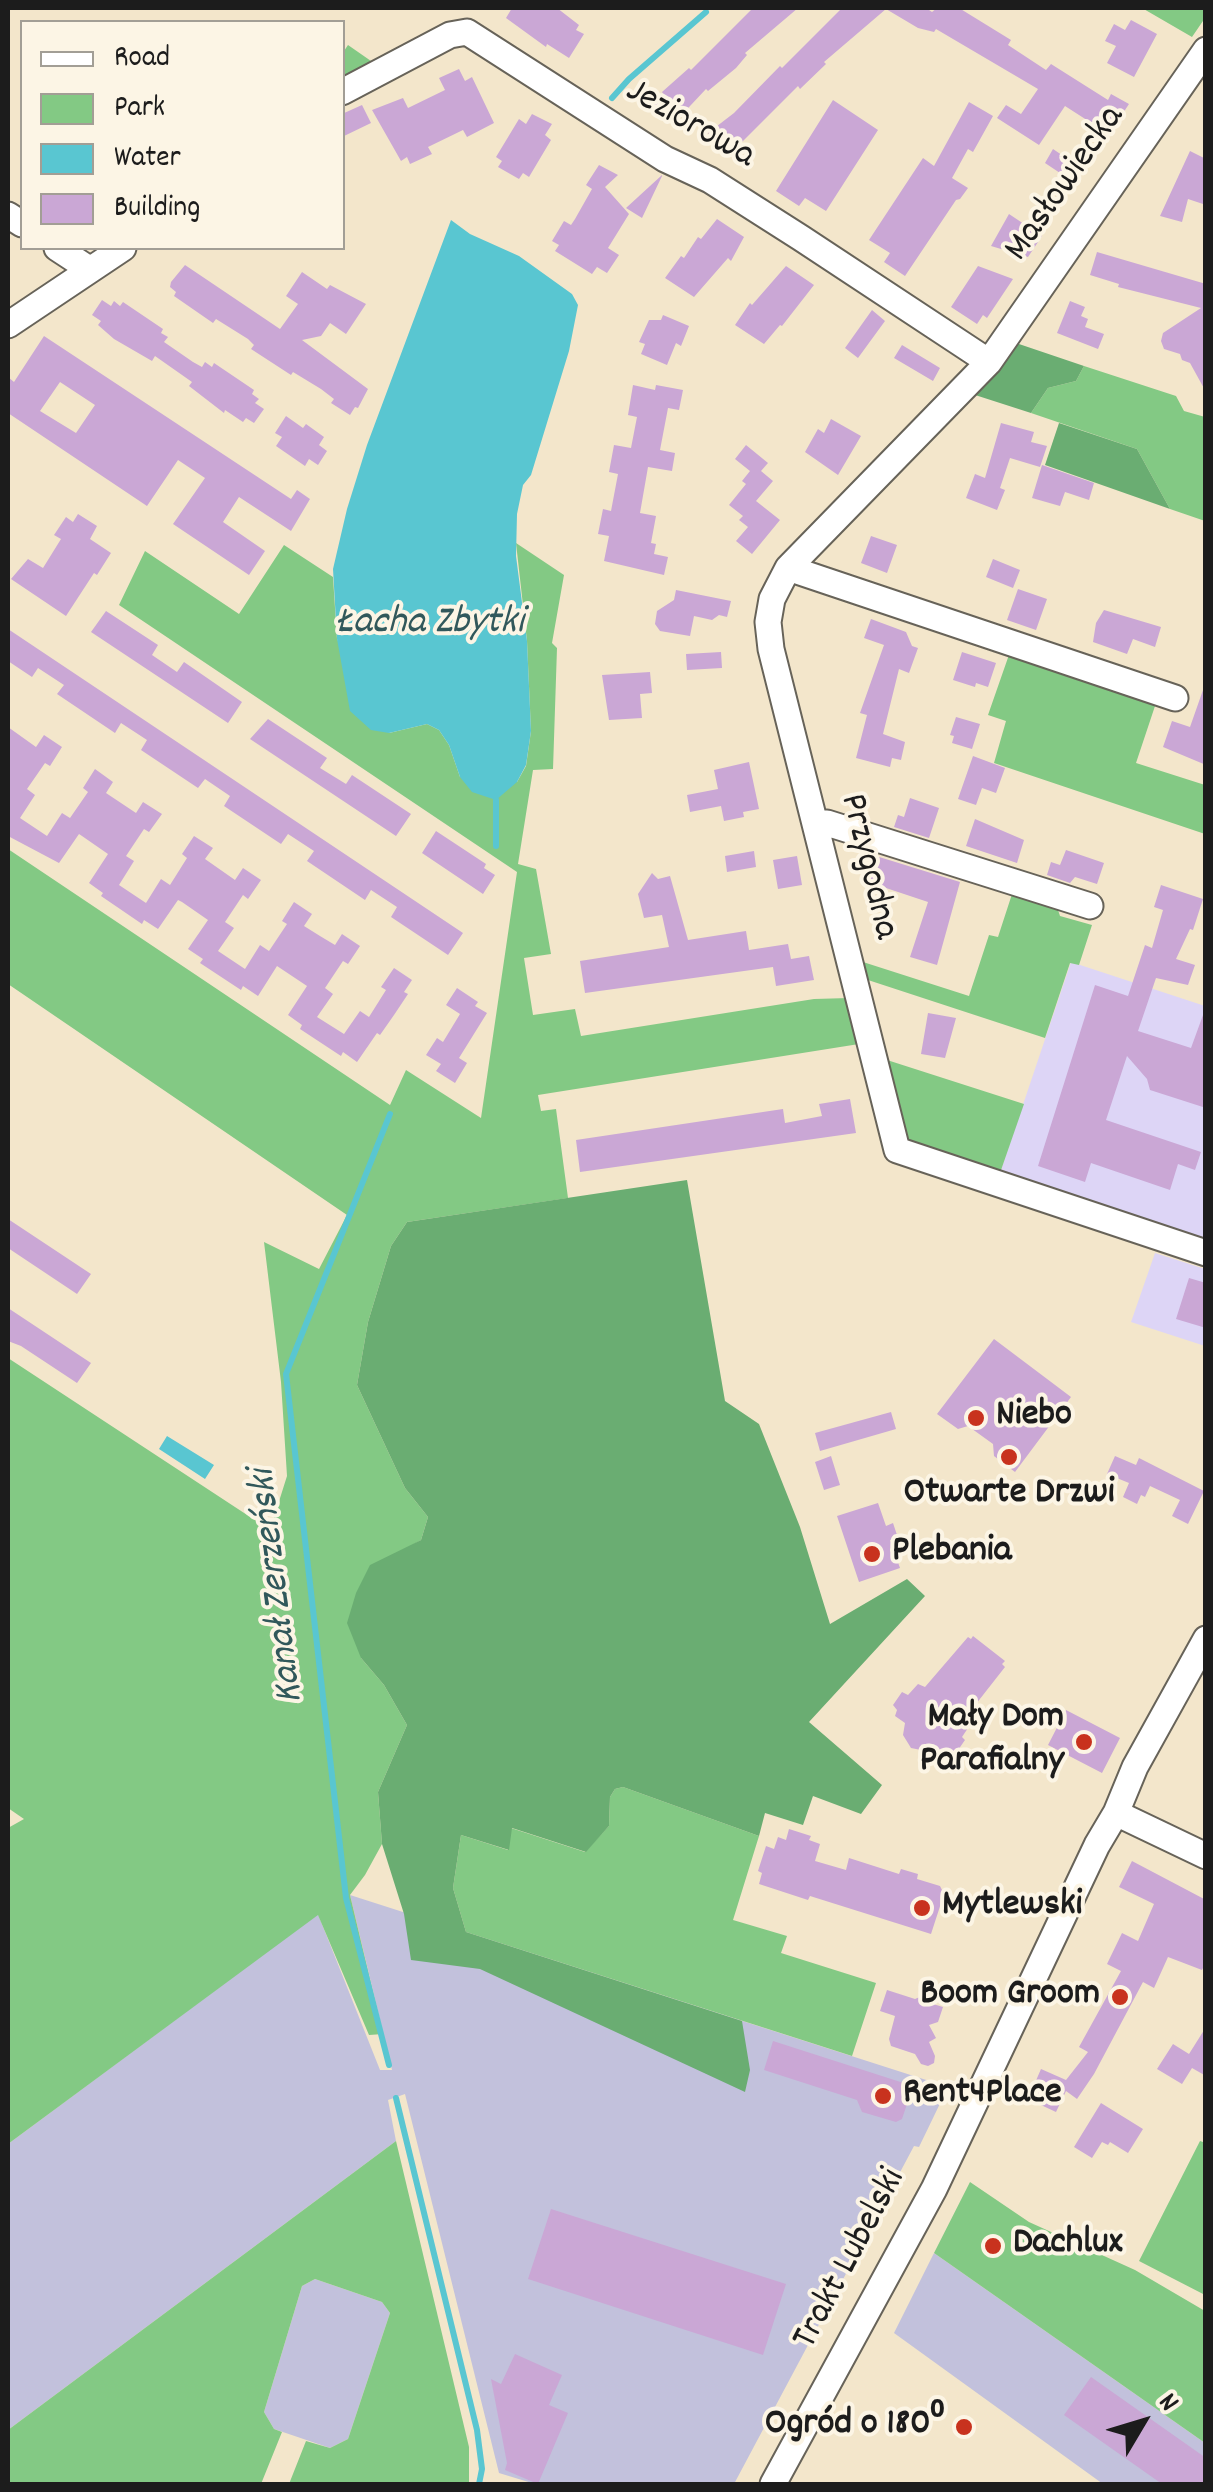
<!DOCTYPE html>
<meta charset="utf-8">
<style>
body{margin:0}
#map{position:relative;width:1213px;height:2492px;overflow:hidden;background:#f3e6cb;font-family:Dekko,sans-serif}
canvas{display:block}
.frame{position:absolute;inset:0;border:10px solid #1c1c1c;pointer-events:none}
.legend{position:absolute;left:20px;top:20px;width:325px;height:230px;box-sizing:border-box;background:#fcf5e5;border:2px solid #a29e95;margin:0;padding:12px 18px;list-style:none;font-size:30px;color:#1c1c1c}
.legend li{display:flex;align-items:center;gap:20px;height:50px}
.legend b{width:50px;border:2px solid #a29e95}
.north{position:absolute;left:1093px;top:2372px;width:100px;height:100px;-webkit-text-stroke:8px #fcf5e5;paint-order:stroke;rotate:52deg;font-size:28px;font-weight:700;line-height:40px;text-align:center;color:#1c1c1c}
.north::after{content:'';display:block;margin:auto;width:35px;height:45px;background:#1c1c1c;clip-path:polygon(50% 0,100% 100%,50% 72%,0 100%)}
</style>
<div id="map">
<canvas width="1213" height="2492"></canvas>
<div class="frame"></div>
<ul class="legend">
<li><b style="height:12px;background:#fff"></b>Road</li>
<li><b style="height:28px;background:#83c984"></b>Park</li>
<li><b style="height:28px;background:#59c6d1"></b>Water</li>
<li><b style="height:28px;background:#caa7d5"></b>Building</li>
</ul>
<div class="north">N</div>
</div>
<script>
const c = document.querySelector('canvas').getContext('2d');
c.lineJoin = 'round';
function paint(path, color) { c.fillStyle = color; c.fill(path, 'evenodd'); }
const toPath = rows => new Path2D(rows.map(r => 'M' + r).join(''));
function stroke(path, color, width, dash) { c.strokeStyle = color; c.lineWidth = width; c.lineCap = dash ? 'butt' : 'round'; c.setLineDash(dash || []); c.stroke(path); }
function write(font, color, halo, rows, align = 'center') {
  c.font = font + ' Dekko,sans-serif'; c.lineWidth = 8; c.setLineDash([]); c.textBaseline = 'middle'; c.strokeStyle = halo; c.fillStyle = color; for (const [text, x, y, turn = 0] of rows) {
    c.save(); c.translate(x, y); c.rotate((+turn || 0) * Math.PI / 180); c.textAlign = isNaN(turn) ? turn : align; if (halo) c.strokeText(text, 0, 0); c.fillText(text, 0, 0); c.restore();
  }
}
const built = toPath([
 [1071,962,1205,1006,1205,1241,1000,1173],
 [1155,1253,1205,1269,1205,1346,1131,1322]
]);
const industrial = toPath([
 [350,1895,948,2087,919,2147,914,2146,734,2484,535,2484,499,2473,405,2094,388,2100,396,2141,8,2430,8,2144,318,1914,380,2070,392,2070],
 [934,2253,1205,2443,1205,2484,1103,2484,894,2333],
 [315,2279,382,2302,390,2313,348,2439,330,2448,274,2429,264,2412,302,2286]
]);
const green = toPath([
 [1142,8,1205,8,1205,18,1192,37],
 [348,45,371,61,343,78,342,54],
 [1084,366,1176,396,1184,411,1205,417,1205,521,1170,509,1137,449,1031,413,1048,388,1076,381],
 [516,543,564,575,552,643,557,648,553,769,533,770,518,864,536,869,551,954,524,958,533,1015,575,1009,581,1036,814,999,849,998,859,1044,538,1095,541,1111,556,1109,568,1198,407,1222,391,1246,368,1322,357,1385,405,1488,428,1517,421,1540,399,1553,361,1658,384,1685,407,1725,378,1792,382,1844,365,1875,350,1895,383,2034,369,2035,318,1915,8,2144,8,1828,24,1819,8,1808,8,1358,270,1530,287,1476,281,1382,264,1242,319,1269,347,1215,8,984,8,849,390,1105,406,1070,481,1118,517,872,119,605,145,551,239,614,284,545,333,577,337,639,389,733,427,724,439,730,449,745,460,777,517,782,526,766,531,731,527,641],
 [1011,649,1157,700,1136,763,1205,785,1205,834,994,763,1006,721,988,715],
 [1013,891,1057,907,1060,916,1092,925,1079,965,1070,963,1045,1038,868,980,863,962,969,996,989,935,998,937],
 [887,1060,1024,1104,1000,1173,911,1141,905,1135],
 [623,1787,759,1836,733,1920,787,1936,781,1953,876,1983,852,2056,466,1932,453,1888,461,1835,508,1850,511,1828,585,1852,609,1826,610,1797,615,1789],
 [396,2141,469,2447,469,2484,289,2484,306,2441,330,2448,348,2439,390,2313,382,2302,315,2279,302,2286,264,2412,274,2429,282,2432,261,2484,8,2484,8,2430],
 [1200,2141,1206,2143,1205,2295,1139,2261],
 [970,2182,1029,2222,1135,2270,1205,2311,1205,2443,934,2253]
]);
const forest = toPath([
 [1016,343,1084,366,1076,381,1048,388,1031,413,972,394],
 [1059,423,1137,449,1170,509,1045,465],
 [687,1180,725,1401,759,1424,800,1527,830,1624,907,1579,925,1596,809,1722,882,1785,861,1814,813,1796,803,1825,765,1813,759,1836,623,1787,615,1789,610,1797,609,1826,586,1852,512,1828,509,1850,461,1835,453,1888,466,1932,742,2021,750,2070,745,2092,480,1969,411,1960,404,1914,382,1844,378,1792,407,1725,384,1685,361,1658,347,1623,356,1593,370,1565,421,1540,428,1517,405,1488,357,1385,368,1322,391,1246,407,1222]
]);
const water = toPath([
 [451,220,470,234,519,256,572,294,578,305,569,351,531,475,523,485,517,514,516,556,527,641,531,731,526,765,517,782,496,800,472,792,460,777,449,745,439,730,427,724,389,733,371,730,350,711,337,639,333,569,347,509,367,445],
 [167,1436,214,1465,205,1479,159,1449]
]);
const stream = toPath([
 [612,98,629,79,706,12],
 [496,800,496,846],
 [389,2065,346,1898,286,1374,390,1114],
 [396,2098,477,2430,482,2469,479,2484]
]);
const building = toPath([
 [512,8,557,8,579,25,576,30,584,34,569,58,547,44,546,47,506,18],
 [753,8,798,8,745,53,747,55,736,68,708,91,706,89,675,122,668,122,653,105,664,95,662,92,689,68,691,70],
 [842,8,926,8,932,12,937,8,959,8,1011,40,1008,45,1046,70,1051,64,1108,100,1111,94,1129,104,1106,139,1090,128,1093,124,1065,106,1039,145,997,118,1006,105,1021,114,1038,89,936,29,934,32,918,28,886,9,824,62,826,64,800,89,798,86,739,145,737,143,727,153,708,133,734,113,780,66,782,68],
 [1131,20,1157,34,1134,77,1107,63,1116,46,1105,41,1114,24,1125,30],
 [459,69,465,81,472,77,494,123,467,137,463,130,428,147,432,154,410,164,407,157,401,161,372,110,403,98,408,108,445,90,439,78],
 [833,100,878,130,826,211,805,198,799,206,776,191],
 [969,102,993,116,973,152,968,149,952,178,968,188,960,199,956,200,905,276,884,262,890,253,869,240,923,158,934,166],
 [362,105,371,123,342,137,342,114],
 [532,114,552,124,545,135,551,140,529,177,523,173,519,179,498,167,502,161,496,157,519,119,526,124],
 [1053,149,1084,170,1075,183,1045,163],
 [1190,151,1206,159,1206,205,1188,199,1182,222,1160,216],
 [599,165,618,175,605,187,629,214,608,248,619,255,607,273,597,267,592,274,555,251,559,245,552,241,564,221,571,225,575,219,592,189,586,185],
 [662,176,642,218,626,208,662,175],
 [1009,214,1042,236,1028,257,991,246],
 [717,219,744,237,731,261,728,258,694,297,665,278,681,256,684,258,698,237,701,239],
 [1097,252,1206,284,1206,392,1190,363,1182,360,1180,354,1164,349,1161,341,1163,333,1201,308,1118,287,1119,284,1090,275],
 [185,265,280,329,298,304,286,296,302,272,327,289,330,285,366,304,346,334,330,323,321,336,302,340,368,389,358,408,355,407,350,415,331,403,334,399,321,389,293,372,291,375,251,349,254,345,248,339,216,319,213,323,174,296,176,292,170,287,171,282],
 [786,266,814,285,782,326,780,325,764,344,735,325,750,303,752,305],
 [978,266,1013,279,987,318,983,315,977,324,951,307],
 [102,300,111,306,114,301,120,306,123,302,163,329,161,333,168,337,164,342,193,362,202,367,205,362,212,367,214,363,254,390,252,394,259,399,255,403,264,409,254,423,246,418,243,422,225,410,224,413,189,386,192,382,155,356,152,361,114,339,98,325,101,321,92,315],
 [1070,301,1085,307,1081,316,1088,319,1085,327,1104,334,1098,349,1057,333],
 [872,310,885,321,858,358,845,348],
 [663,315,689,326,681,346,676,343,667,365,641,354,645,344,639,342,649,320,661,320],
 [44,336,291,499,297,490,310,499,291,531,239,497,223,522,265,551,249,575,173,524,205,478,178,460,147,506,8,413,8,377,14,382],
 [60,382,95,405,76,433,40,411],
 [902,345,940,368,933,381,894,358],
 [633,385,655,390,656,385,683,390,679,410,668,408,660,450,675,453,672,471,648,467,640,513,656,516,651,543,656,544,654,554,668,557,664,575,604,561,609,536,598,534,603,509,611,511,618,474,609,472,614,445,631,448,637,417,628,415],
 [286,416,303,428,306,424,324,437,319,445,327,451,318,465,309,459,305,466,276,446,282,437,275,433],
 [831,419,861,436,838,475,805,452,818,429,824,433],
 [1001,423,1034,432,1031,442,1047,446,1040,467,1010,458,1000,488,1005,490,997,510,966,498,975,474,985,478],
 [746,445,768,463,761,471,773,481,756,501,780,520,752,554,736,541,748,527,739,520,743,516,729,505,746,484,742,481,750,471,735,459],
 [1042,465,1094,483,1089,500,1065,492,1060,506,1032,498],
 [78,514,97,526,90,539,111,553,97,575,94,573,66,616,11,579,28,559,43,568,61,539,54,535,66,517,73,522],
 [871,536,897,545,887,573,861,563],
 [993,559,1020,570,1013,588,986,577],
 [1018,589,1047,599,1036,630,1007,620],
 [676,590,731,601,727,617,719,615,712,620,694,616,690,636,660,631,655,624,657,611,674,600],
 [1104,610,1161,627,1155,647,1133,639,1127,654,1093,642,1096,623],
 [106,611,158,645,152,655,177,672,184,662,242,702,228,723,91,632],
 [871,619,906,632,912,646,918,648,909,673,899,669,883,734,905,742,901,760,892,758,890,767,856,758,867,715,860,713,884,645,864,638],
 [8,629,463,933,448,955,391,917,397,907,371,890,365,900,307,861,314,851,288,834,281,844,224,806,230,796,205,779,198,788,141,750,147,740,121,723,115,733,57,694,64,685,38,668,32,677,8,661],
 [721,652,722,668,687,670,686,654],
 [962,652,996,663,988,687,976,683,975,687,953,680],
 [650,672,652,693,640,694,642,718,609,720,602,675],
 [1203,690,1206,691,1206,765,1163,747,1172,721,1190,727],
 [956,717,980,724,972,749,952,743,954,736,950,735],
 [268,719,327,758,320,768,346,784,352,775,411,814,396,836,250,739],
 [8,727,36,747,44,735,62,747,50,766,45,763,27,789,35,795,20,818,47,836,62,813,70,818,88,792,83,788,95,769,113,782,106,793,136,813,143,802,162,814,149,832,144,829,126,856,134,861,119,885,146,903,161,879,170,885,187,858,182,854,194,836,213,848,205,859,235,880,243,868,261,880,248,899,243,895,225,922,234,928,218,951,245,969,260,945,269,951,287,924,282,921,294,902,312,914,304,926,320,936,335,945,342,934,360,946,348,964,343,961,325,988,333,994,317,1017,344,1034,360,1011,369,1017,386,990,381,987,394,968,412,980,404,992,408,994,394,1015,380,1035,377,1033,357,1062,343,1052,341,1056,300,1029,302,1025,288,1015,307,986,277,966,258,996,243,986,241,990,200,963,203,959,188,949,208,920,182,902,178,900,158,929,144,920,142,924,101,896,103,893,89,883,108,854,82,836,79,834,59,863,8,836],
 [973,756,1005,768,996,793,982,788,976,805,958,799],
 [749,762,759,809,743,812,744,817,724,821,721,806,690,812,687,795,718,789,714,770],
 [910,798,939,808,929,838,894,827,898,815,904,817],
 [975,819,1024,840,1017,863,966,846],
 [436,831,486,864,484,868,495,875,483,894,422,853],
 [1066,850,1104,863,1097,884,1075,877,1070,883,1047,875,1051,862,1060,865],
 [754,851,756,867,727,872,725,856],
 [797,856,802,885,778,889,773,860],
 [876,856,960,882,937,965,910,957,928,902,868,882],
 [652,873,658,879,670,876,688,940,746,931,749,950,788,944,791,959,809,956,814,980,776,986,773,967,585,993,580,961,669,947,662,915,644,918,638,894],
 [1161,885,1203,899,1193,930,1190,929,1176,959,1195,965,1188,985,1156,978,1138,1031,1191,1048,1203,1015,1206,1015,1206,1108,1150,1090,1147,1079,1127,1056,1106,1120,1201,1152,1195,1170,1178,1164,1170,1190,1091,1163,1085,1182,1038,1166,1095,985,1128,996,1145,945,1152,948,1163,910,1154,907],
 [457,988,478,1002,475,1006,487,1013,459,1058,467,1063,455,1083,436,1071,441,1064,426,1055,437,1038,443,1042,460,1014,446,1005],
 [928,1013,956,1018,945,1058,921,1054],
 [850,1099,856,1133,580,1172,576,1140,783,1109,785,1123,822,1116,819,1104],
 [8,1219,91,1274,77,1294,8,1248],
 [1189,1278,1206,1283,1206,1328,1176,1319],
 [8,1308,91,1363,77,1383,21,1346,8,1341],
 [994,1339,1071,1397,1015,1472,994,1456,993,1444,968,1426,958,1429,937,1414],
 [891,1412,896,1429,820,1451,815,1433],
 [831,1456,840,1485,824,1490,815,1462],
 [1115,1456,1136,1465,1139,1458,1204,1491,1188,1524,1172,1516,1180,1500,1150,1486,1145,1497,1141,1495,1137,1504,1123,1497,1129,1483,1107,1474],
 [878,1503,886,1526,893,1523,898,1538,890,1540,900,1568,859,1582,837,1516],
 [973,1636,1005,1661,1002,1664,1005,1667,965,1718,970,1725,962,1737,965,1740,956,1753,950,1751,944,1754,935,1746,926,1751,911,1748,903,1735,905,1723,895,1716,897,1710,893,1705,902,1692,908,1695,918,1684,925,1687,968,1637,971,1639],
 [1066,1710,1120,1738,1102,1773,1048,1745],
 [789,1829,811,1836,809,1840,820,1844,815,1861,846,1870,849,1858,899,1874,901,1869,918,1874,917,1879,940,1886,944,1894,931,1934,810,1896,808,1900,759,1884,762,1873,758,1871,766,1846,774,1849,778,1837,786,1840],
 [1132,1861,1206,1900,1206,1962,1202,1970,1168,1957,1154,1988,1143,1982,1094,2074,1077,2099,1066,2091,1056,2112,1028,2099,1041,2069,1066,2080,1088,2052,1079,2047,1121,1971,1107,1964,1122,1933,1138,1941,1154,1904,1119,1887],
 [887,1990,915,1999,929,1993,933,2004,943,2007,938,2022,929,2025,936,2038,929,2042,935,2056,934,2063,928,2066,921,2064,915,2054,891,2046,889,2039,895,2016,880,2011],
 [1206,2027,1206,2076,1192,2068,1182,2084,1157,2069,1173,2044,1189,2054],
 [773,2041,913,2086,902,2119,896,2122,862,2112,857,2100,764,2070],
 [1101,2103,1143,2129,1128,2153,1110,2142,1108,2145,1102,2142,1092,2158,1074,2147],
 [551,2209,786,2284,763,2355,528,2279],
 [515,2354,562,2375,549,2405,568,2413,538,2484,505,2470,507,2463,491,2379,501,2384],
 [1091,2377,1206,2458,1206,2484,1162,2484,1064,2415]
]);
const minor = toPath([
 [1206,50,989,362,788,568,772,599,768,622,771,649,897,1150,1206,1253],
 [342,92,450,35,467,32,665,159,710,180,801,238,989,362],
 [8,215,22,224],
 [57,248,89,269],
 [8,325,123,248],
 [788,568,1175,698],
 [817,823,827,823,1090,906],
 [1116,1813,1206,1856],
 [773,2484,934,2189,1097,1845,1116,1813,1135,1767,1206,1639]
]);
const markers = [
 [976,1418,10,"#c8321e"],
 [1009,1457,10,"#c8321e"],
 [872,1554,10,"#c8321e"],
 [1084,1742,10,"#c8321e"],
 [922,1908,10,"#c8321e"],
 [1120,1997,10,"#c8321e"],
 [883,2096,10,"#c8321e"],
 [993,2246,10,"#c8321e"],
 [964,2427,10,"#c8321e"]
];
const streetNames = [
 ["Jeziorowa",689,126,30],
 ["Masłowiecka",1067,185,-55],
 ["Przygodna",866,867,76],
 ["Trakt Lubelski",852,2260,-62]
];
const poiNames = [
 ["Niebo",996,1418],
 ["Otwarte Drzwi",1009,1496,"center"],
 ["Plebania",892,1554],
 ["Mały Dom",1064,1720,"right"],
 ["Parafialny",1064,1764,"right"],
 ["Mytlewski",942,1908],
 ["Boom Groom",1100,1997,"right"],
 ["Rent4Place",903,2096],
 ["Dachlux",1013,2246],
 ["Ogród o 180⁰",944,2427,"right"]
];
const waterNames = [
 ["Łacha Zbytki",430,626],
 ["Kanał Zerzeński",280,1586,-97]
];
paint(built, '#ddd5f6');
paint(industrial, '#c2c1dc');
paint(green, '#83c984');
paint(forest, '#6aad72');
paint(water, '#59c6d1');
stroke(stream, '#59c6d1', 6);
paint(building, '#caa7d5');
stroke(minor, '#676359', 29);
stroke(minor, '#fff', 25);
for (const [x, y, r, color] of markers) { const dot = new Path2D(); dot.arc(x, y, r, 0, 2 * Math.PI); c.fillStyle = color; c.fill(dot); stroke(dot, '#fcf5e5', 4); }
write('38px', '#1c1c1c', '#fcf5e5', streetNames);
write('bold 38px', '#1c1c1c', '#fcf5e5', poiNames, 'left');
write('italic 40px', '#31585b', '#fcf5e5', waterNames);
</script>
